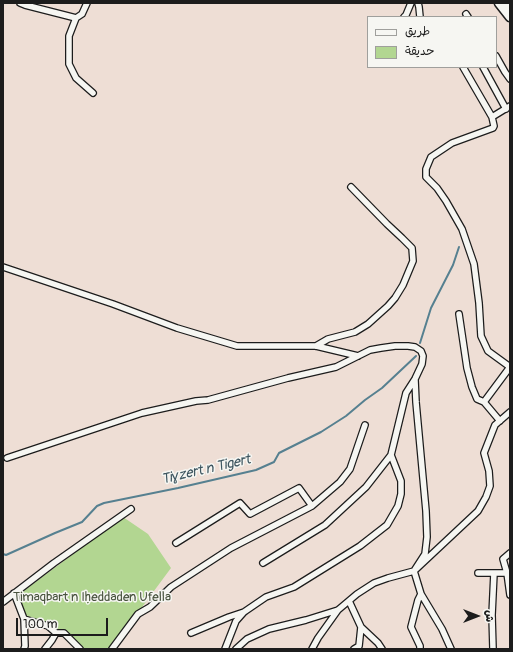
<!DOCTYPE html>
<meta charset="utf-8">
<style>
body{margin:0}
#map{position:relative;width:513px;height:652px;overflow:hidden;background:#eeded5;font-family:Pangolin,"Playpen Sans Arabic",sans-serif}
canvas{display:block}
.frame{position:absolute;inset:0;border:4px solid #1c1c1c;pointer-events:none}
.legend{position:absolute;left:367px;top:16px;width:130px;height:52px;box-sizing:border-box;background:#f6f6f2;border:1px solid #9f9f9c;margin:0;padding:5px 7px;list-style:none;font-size:12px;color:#1c1c1c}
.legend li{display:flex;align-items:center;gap:8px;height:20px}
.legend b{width:20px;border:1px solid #9f9f9c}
.north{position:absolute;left:457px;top:596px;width:40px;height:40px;-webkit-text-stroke:3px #f6f6f2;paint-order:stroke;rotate:90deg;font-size:11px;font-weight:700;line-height:16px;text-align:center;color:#1c1c1c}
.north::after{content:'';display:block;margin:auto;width:14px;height:18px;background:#1c1c1c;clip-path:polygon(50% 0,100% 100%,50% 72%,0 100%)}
.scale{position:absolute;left:16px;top:618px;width:92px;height:18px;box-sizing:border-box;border:2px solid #1c1c1c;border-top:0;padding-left:5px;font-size:12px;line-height:14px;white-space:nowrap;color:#1c1c1c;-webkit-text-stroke:3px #f6f6f2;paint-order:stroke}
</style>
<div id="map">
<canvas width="513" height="652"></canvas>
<div class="frame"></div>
<ul class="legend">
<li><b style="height:5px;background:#f6f6f2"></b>طريق</li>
<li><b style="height:11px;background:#b2d691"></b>حديقة</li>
</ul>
<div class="north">ش</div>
<div class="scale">100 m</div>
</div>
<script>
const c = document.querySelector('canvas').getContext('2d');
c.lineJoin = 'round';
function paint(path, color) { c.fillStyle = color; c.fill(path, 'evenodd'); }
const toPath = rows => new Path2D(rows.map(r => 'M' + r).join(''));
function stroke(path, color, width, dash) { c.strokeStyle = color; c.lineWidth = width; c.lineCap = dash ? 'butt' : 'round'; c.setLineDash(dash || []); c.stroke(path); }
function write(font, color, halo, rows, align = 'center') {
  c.font = font + ' Pangolin,sans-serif'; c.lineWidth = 3; c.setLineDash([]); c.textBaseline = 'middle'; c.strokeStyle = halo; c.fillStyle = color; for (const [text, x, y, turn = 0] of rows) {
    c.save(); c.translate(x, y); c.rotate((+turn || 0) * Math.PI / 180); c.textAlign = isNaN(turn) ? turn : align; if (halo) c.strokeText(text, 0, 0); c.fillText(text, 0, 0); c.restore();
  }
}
const green = toPath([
 [123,517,148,534,171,568,111,649,83,649,49,623,24,617,18,595]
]);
const stream = toPath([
 [420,343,431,308,453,265,459,247],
 [3,554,6,555,55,533,82,522,97,506,104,503,178,488,256,470,274,462,279,453,321,432,346,416,365,400,382,388,416,356]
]);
const street = toPath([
 [20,3,25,5,76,18],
 [87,3,82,14,76,18,69,36,69,64,76,78,93,93],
 [418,3,419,7,420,17],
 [466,14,468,17],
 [404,17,406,15,411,3],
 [496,56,505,72,510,79],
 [463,67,492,117,494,126,493,128,452,143,431,157,426,169,426,177,437,188,446,201,462,229,474,264,479,303,481,336,488,351,510,367],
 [483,67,506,109],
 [492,117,510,106],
 [3,267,113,304,177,328,237,346,316,346,358,356],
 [459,314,467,368,472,387,477,399,484,402],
 [316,346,328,339,355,332,368,324,388,306,395,298,403,285,413,261,412,248,402,238,387,224,351,187],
 [415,380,416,402,426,511,427,537,425,554,414,571,421,594,442,629,451,649],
 [500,421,484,402,510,367],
 [7,458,142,413,196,401,208,400,288,378,336,367,370,350,381,348,395,346,408,346,415,347,421,351,423,356,422,364,415,379,406,393,391,455,366,487,325,525,263,563],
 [176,543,240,503,250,514,299,488,312,506],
 [510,553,503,559,507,573,510,595],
 [478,573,509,573],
 [14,593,24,619,48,626,56,633,64,633,80,649],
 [349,601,361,627],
 [3,602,54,563,131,509],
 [24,619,25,646,24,649],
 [191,633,229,617,244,612],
 [45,649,52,640,56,633],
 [112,649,138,614,150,607,171,587,231,548,312,506,340,482,350,469,365,425],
 [225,649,236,621,244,612,266,597,294,587,360,546,387,525,398,506,401,494,401,481,391,455],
 [236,649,247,639,269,629,306,620,338,610,357,594,374,583,388,578,414,571,478,511,486,497,490,486,489,471,484,453,495,425,510,412],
 [312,649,318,638,338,610],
 [354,649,359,646,361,627,378,643,382,649],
 [420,649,420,646,411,627,418,600,421,594],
 [493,649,492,615,494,573]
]);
const secondary = toPath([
 [499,3,510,17],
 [507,3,510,6]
]);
const parkNames = [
 ["Timaqbart n Iḥeddaden Ufella",92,598]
];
const waterNames = [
 ["Tiɣzert n Tigert",206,470,-13]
];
paint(green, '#b2d691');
stroke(stream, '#568090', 2);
stroke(street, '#1c1c1c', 8);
stroke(secondary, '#1c1c1c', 11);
stroke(street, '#f6f6f2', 5.5);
stroke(secondary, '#f6f6f2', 8);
write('13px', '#49543f', '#f6f6f2', parkNames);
write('italic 14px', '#3e5660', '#f6f6f2', waterNames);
</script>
